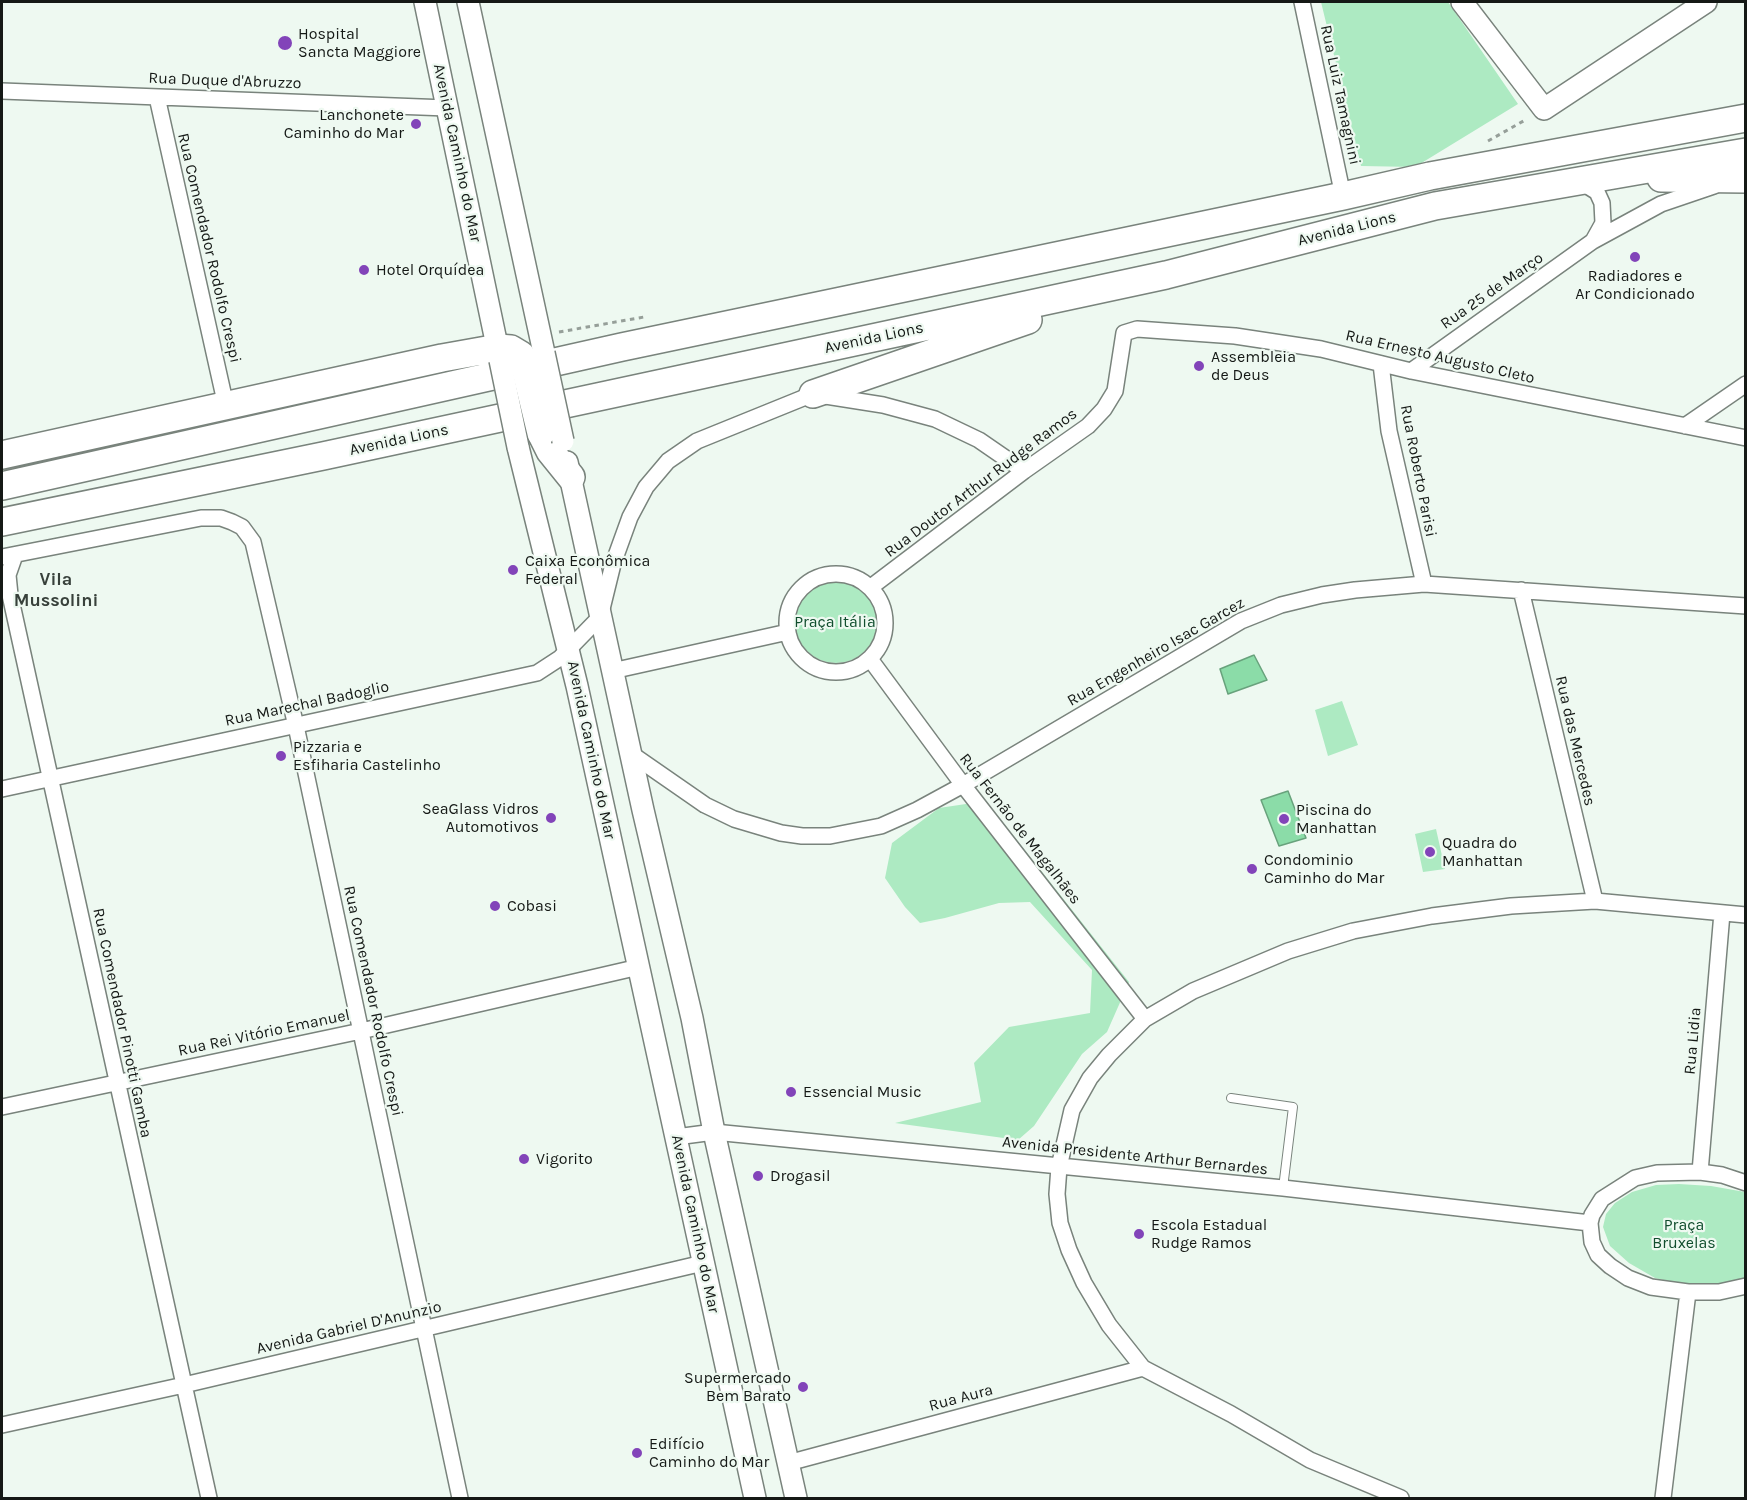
<!DOCTYPE html>
<meta charset="utf-8">
<style>
body{margin:0}
#map{position:relative;width:1747px;height:1500px;overflow:hidden;background:#eef9f1;font-family:Karla,sans-serif}
canvas{display:block}
.frame{position:absolute;inset:0;border:3px solid #151916;pointer-events:none}
</style>
<div id="map">
<canvas width="1747" height="1500"></canvas>
<div class="frame"></div>
</div>
<script>
const c = document.querySelector('canvas').getContext('2d');
c.lineJoin = 'round';
function paint(path, color) { c.fillStyle = color; c.fill(path, 'evenodd'); }
const toPath = rows => new Path2D(rows.map(r => 'M' + r).join(''));
function stroke(path, color, width, dash) { c.strokeStyle = color; c.lineWidth = width; c.lineCap = dash ? 'butt' : 'round'; c.setLineDash(dash || []); c.stroke(path); }
function write(font, color, halo, rows, align = 'center') {
  c.font = font + ' Karla,sans-serif'; c.lineWidth = 4.5; c.setLineDash([]); c.textBaseline = 'middle'; c.strokeStyle = halo; c.fillStyle = color; for (const [text, x, y, turn = 0] of rows) {
    c.save(); c.translate(x, y); c.rotate((+turn || 0) * Math.PI / 180); c.textAlign = isNaN(turn) ? turn : align; if (halo) c.strokeText(text, 0, 0); c.fillText(text, 0, 0); c.restore();
  }
}
const green = toPath([
 [1321,2,1448,2,1518,104,1415,167,1361,166],
 '795 622a41 41 0 1 1 82 0a41 41 0 1 1-82 0Z',
 [1342,701,1358,745,1328,756,1315,710],
 [986,801,1129,982,1107,1032,1082,1054,1034,1126,1018,1140,895,1123,981,1102,974,1063,1009,1027,1090,1013,1092,970,1030,902,999,903,945,918,920,923,905,907,885,878,892,843,939,808],
 [1436,829,1445,869,1423,872,1415,834],
 [1679,1184,1711,1186,1745,1192,1745,1279,1726,1285,1700,1286,1679,1284,1655,1278,1629,1263,1610,1246,1603,1227,1606,1214,1615,1203,1632,1192,1656,1185]
]);
const water = toPath([
 [1254,655,1267,680,1228,694,1220,669,1254,655],
 [1288,791,1306,838,1279,846,1261,800,1288,791]
]);
const path = toPath([
 [1488,141,1527,119],
 [559,332,644,317]
]);
const lane = toPath([
 [1231,1098,1293,1107,1283,1188]
]);
const street = toPath([
 [1302,2,1343,196],
 [2,91,447,108],
 [157,97,226,406],
 [1581,182,1597,192,1602,203,1603,223,1593,241],
 [1381,364,1389,431,1424,584],
 [1411,371,1593,241,1661,204,1714,186],
 [1685,426,1746,384],
 [15,555,8,575,10,595,209,1498],
 [2,557,201,518,221,518,232,522,242,527,253,542,296,726,460,1498],
 '787 623a49 49 0 1 1 98 0a49 49 0 1 1-98 0Z',
 [871,587,1024,471,1088,426,1104,409,1115,391,1124,333,1137,329,1235,336,1321,349,1411,371,1746,438],
 [1521,590,1595,901],
 [870,659,963,785,1145,1019],
 [612,671,788,632],
 [630,753,705,805,734,819,781,833,802,836,830,836,881,826,917,810,963,785,1241,621,1281,605,1322,595,1355,590,1424,584,1746,606],
 [2,789,537,673,560,658,600,617,613,564,630,517,646,487,668,461,697,441,813,394,883,405,935,419,979,440,1024,471],
 [2,1107,361,1031,639,967],
 [676,1137,714,1132,1283,1188,1590,1223],
 [1700,1172,1722,913],
 [1746,1183,1722,1175,1700,1172,1657,1173,1635,1178,1602,1199,1592,1215,1590,1223,1592,1242,1598,1255,1610,1266,1628,1278,1651,1287,1688,1292,1719,1292,1746,1286],
 [2,1425,184,1385,703,1263],
 [788,1463,1143,1368],
 [1401,1498,1310,1460,1231,1414,1143,1368,1109,1325,1084,1283,1069,1250,1060,1223,1057,1194,1059,1167,1072,1110,1090,1078,1109,1055,1145,1019,1193,991,1288,951,1353,931,1432,916,1511,906,1595,901,1746,915],
 [1663,1498,1688,1292]
]);
const secondary = toPath([
 [425,2,500,360],
 [468,2,544,353],
 [1462,2,1544,109,1706,2],
 [518,447,577,686,755,1498],
 [567,462,643,810,692,1018,714,1132,796,1498]
]);
const highway = toPath([
 [1661,178,1746,179],
 [813,394,1028,320],
 [541,433,550,451,571,477],
 [2,455,442,358,498,348,511,349,521,355,523,359],
 [2,486,622,347,1343,196,1430,176,1746,118],
 [2,522,323,456,1166,275,1435,206,1746,152]
]);
const secondaryBridge = toPath([
 [544,353,563,441],
 [500,360,518,447]
]);
const highwayBridge = toPath([
 [523,359,541,433]
]);
const markers = [
 [285,43,8,"#8244b9"],
 [416,124,6,"#8244b9"],
 [1635,257,6,"#8244b9"],
 [364,270,6,"#8244b9"],
 [1199,366,6,"#8244b9"],
 [513,570,6,"#8244b9"],
 [281,756,6,"#8244b9"],
 [551,818,6,"#8244b9"],
 [1284,819,6,"#8244b9"],
 [1430,852,6,"#8244b9"],
 [1252,869,6,"#8244b9"],
 [495,906,6,"#8244b9"],
 [791,1092,6,"#8244b9"],
 [524,1159,6,"#8244b9"],
 [758,1176,6,"#8244b9"],
 [1139,1234,6,"#8244b9"],
 [803,1387,6,"#8244b9"],
 [637,1453,6,"#8244b9"]
];
const poiNames = [
 ["Hospital",298,34],
 ["Sancta Maggiore",298,52],
 ["Lanchonete",404,115,"right"],
 ["Caminho do Mar",404,133,"right"],
 ["Hotel Orquídea",376,270],
 ["Radiadores e",1635,276,"center"],
 ["Ar Condicionado",1635,294,"center"],
 ["Assembleia",1211,357],
 ["de Deus",1211,375],
 ["Caixa Econômica",525,561],
 ["Federal",525,579],
 ["Pizzaria e",293,747],
 ["Esfiharia Castelinho",293,765],
 ["SeaGlass Vidros",539,809,"right"],
 ["Automotivos",539,827,"right"],
 ["Piscina do",1296,810],
 ["Manhattan",1296,828],
 ["Quadra do",1442,843],
 ["Manhattan",1442,861],
 ["Condominio",1264,860],
 ["Caminho do Mar",1264,878],
 ["Cobasi",507,906],
 ["Essencial Music",803,1092],
 ["Vigorito",536,1159],
 ["Drogasil",770,1176],
 ["Escola Estadual",1151,1225],
 ["Rudge Ramos",1151,1243],
 ["Supermercado",791,1378,"right"],
 ["Bem Barato",791,1396,"right"],
 ["Edifício",649,1444],
 ["Caminho do Mar",649,1462]
];
const streetNames = [
 ["Rua Duque d'Abruzzo",225,81,2],
 ["Rua Luiz Tamagnini",1340,95,78],
 ["Avenida Caminho do Mar",457,153,78],
 ["Avenida Lions",1347,229,-14],
 ["Rua Comendador Rodolfo Crespi",209,248,77],
 ["Rua 25 de Março",1492,291,-35],
 ["Avenida Lions",874,338,-12],
 ["Rua Ernesto Augusto Cleto",1440,357,13],
 ["Avenida Lions",399,440,-12],
 ["Rua Roberto Parisi",1418,471,79],
 ["Rua Doutor Arthur Rudge Ramos",981,483,-37],
 ["Rua Engenheiro Isac Garcez",1156,652,-30],
 ["Rua Marechal Badoglio",307,704,-12],
 ["Rua das Mercedes",1575,741,77],
 ["Avenida Caminho do Mar",591,750,78],
 ["Rua Fernão de Magalhães",1020,829,52],
 ["Rua Comendador Rodolfo Crespi",373,1001,78],
 ["Rua Comendador Pinotti Gamba",122,1023,78],
 ["Rua Rei Vitório Emanuel",264,1033,-12],
 ["Rua Lidia",1693,1041,-85],
 ["Avenida Presidente Arthur Bernardes",1135,1156,6],
 ["Avenida Caminho do Mar",695,1224,78],
 ["Avenida Gabriel D'Anunzio",349,1328,-13],
 ["Rua Aura",961,1398,-15]
];
const parkNames = [
 ["Praça Itália",835,622],
 ["Praça",1684,1225],
 ["Bruxelas",1684,1243]
];
const neighbourhoodNames = [
 ["Vila",56,580],
 ["Mussolini",56,601]
];
paint(green, '#adeac2');
paint(water, '#8bdca8');
stroke(water, '#68a27c', 1.5);
stroke(lane, '#79837c', 10);
stroke(street, '#79837c', 18);
stroke(secondary, '#79837c', 24);
stroke(highway, '#79837c', 30);
stroke(path, '#969f99', 3, [4.5, 4.5]);
stroke(lane, '#fff', 8);
stroke(street, '#fff', 15);
stroke(secondary, '#fff', 21);
stroke(highway, '#fff', 27);
stroke(secondaryBridge, '#79837c', 24, []);
stroke(highwayBridge, '#79837c', 30, []);
stroke(secondaryBridge, '#fff', 21);
stroke(highwayBridge, '#fff', 27);
for (const [x, y, r, color] of markers) { const dot = new Path2D(); dot.arc(x, y, r, 0, 2 * Math.PI); c.fillStyle = color; c.fill(dot); stroke(dot, '#eef9f1', 2); }
write('16px', '#151916', '#eef9f1', poiNames, 'left');
write('16px', '#151916', '#eef9f1', streetNames);
write('16px', '#114e2e', '#eef9f1', parkNames);
write('bold 18px', '#38413b', '#eef9f1', neighbourhoodNames);
</script>
